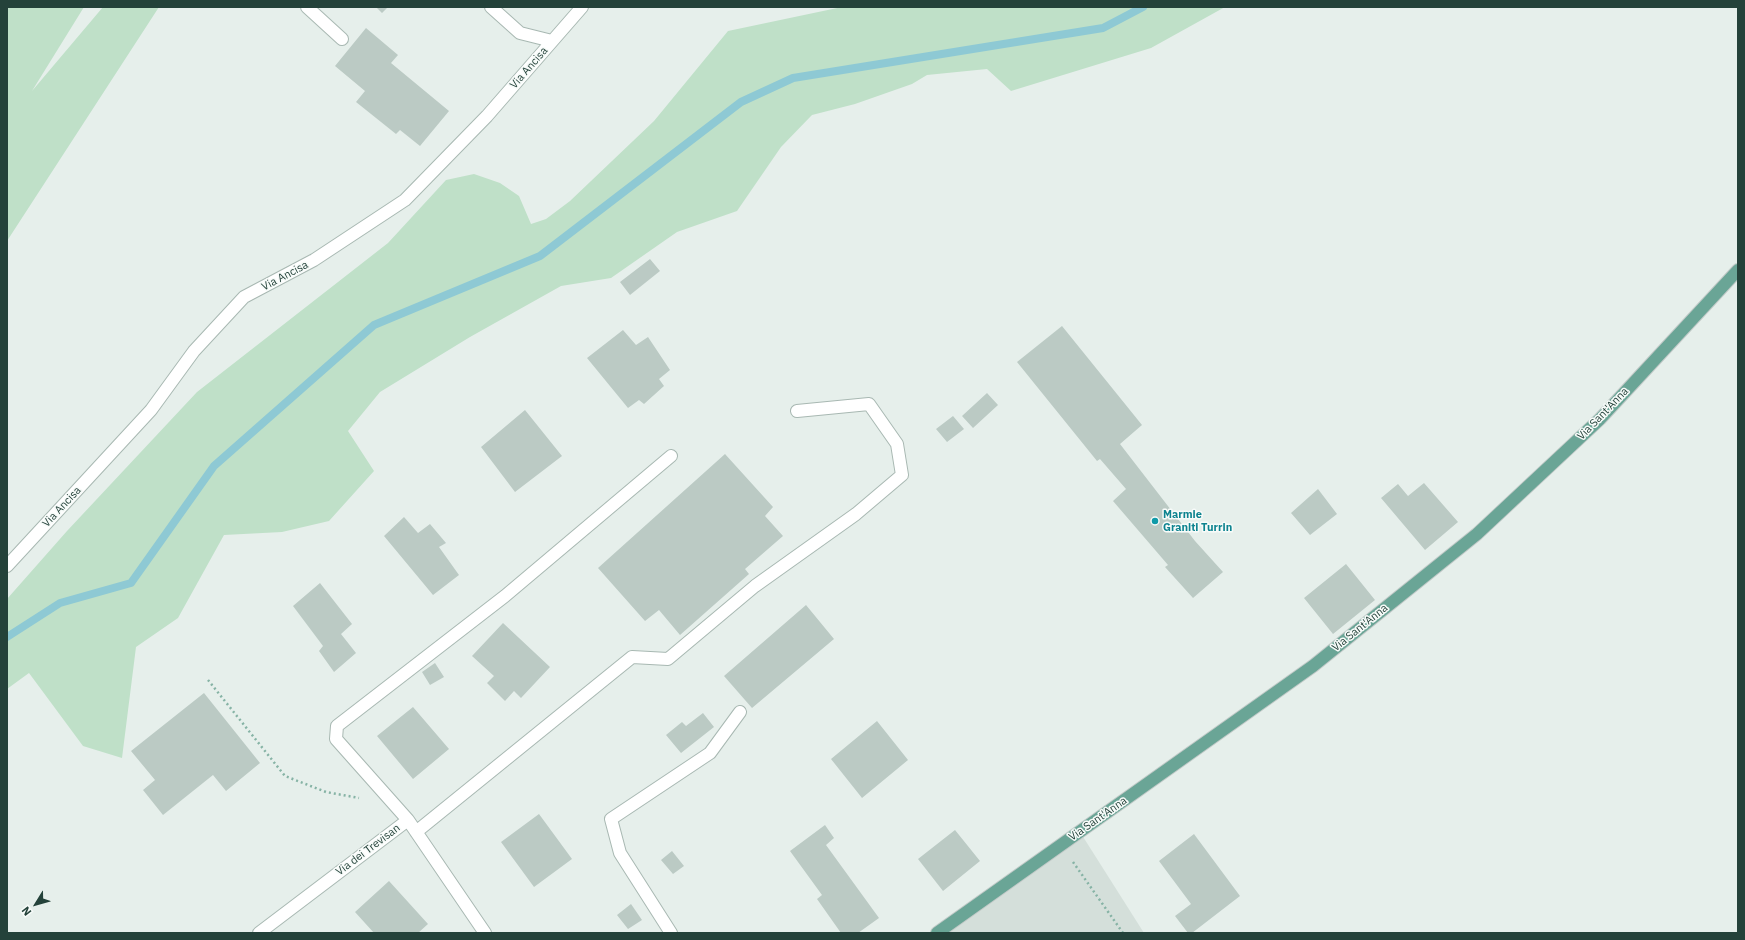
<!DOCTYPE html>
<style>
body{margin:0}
#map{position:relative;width:1745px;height:940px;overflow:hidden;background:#e6efeb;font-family:"IBM Plex Sans",sans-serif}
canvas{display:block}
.frame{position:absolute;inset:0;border:8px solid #24423a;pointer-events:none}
.north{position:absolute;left:16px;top:884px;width:40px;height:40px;-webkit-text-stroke:3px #f7fbf9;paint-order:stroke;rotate:233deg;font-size:11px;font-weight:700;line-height:16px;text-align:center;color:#24423a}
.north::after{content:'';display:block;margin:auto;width:14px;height:18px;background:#24423a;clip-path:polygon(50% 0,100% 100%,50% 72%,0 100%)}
</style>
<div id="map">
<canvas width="1745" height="940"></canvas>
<div class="frame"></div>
<div class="north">N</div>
</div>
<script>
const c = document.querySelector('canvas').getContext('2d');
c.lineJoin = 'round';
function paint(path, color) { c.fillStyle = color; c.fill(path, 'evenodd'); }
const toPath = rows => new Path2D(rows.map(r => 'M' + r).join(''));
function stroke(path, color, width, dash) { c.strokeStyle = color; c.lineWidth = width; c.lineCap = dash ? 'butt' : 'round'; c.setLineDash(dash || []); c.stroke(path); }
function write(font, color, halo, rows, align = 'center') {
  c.font = font + ' "IBM Plex Sans",sans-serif'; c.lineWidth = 3; c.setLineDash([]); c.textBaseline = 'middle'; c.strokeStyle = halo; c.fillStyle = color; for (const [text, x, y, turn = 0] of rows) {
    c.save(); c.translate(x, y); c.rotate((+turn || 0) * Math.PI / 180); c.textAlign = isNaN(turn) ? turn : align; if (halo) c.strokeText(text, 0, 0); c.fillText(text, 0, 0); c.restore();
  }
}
const built = toPath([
 [1080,832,1144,933,937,933]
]);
const green = toPath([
 [7,7,84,7,32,91,103,7,159,7,7,241],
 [842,7,1225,7,1151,48,1011,91,987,69,927,75,912,84,855,104,812,115,781,147,737,211,677,232,611,278,561,286,470,337,380,392,348,431,374,471,329,521,282,532,224,535,178,618,136,647,122,758,83,746,29,673,7,689,7,599,67,531,197,392,388,243,446,180,474,174,500,183,519,196,531,224,546,219,570,201,654,121,728,31]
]);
const stream = toPath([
 [7,637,60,603,131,583,214,466,374,325,540,256,741,102,793,78,1103,28,1143,7]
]);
const building = toPath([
 [376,7,388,7,382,13],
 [366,28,398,55,391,63,449,111,420,146,400,130,396,134,356,102,365,91,335,66],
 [650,259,660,271,630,295,620,282],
 [1062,326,1142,425,1120,444,1195,541,1223,572,1193,598,1165,567,1168,565,1113,501,1126,489,1100,459,1097,461,1017,362],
 [623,330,636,345,648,337,670,370,659,379,664,386,644,404,639,400,628,408,587,358],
 [987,393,998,405,973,428,962,416],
 [525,410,562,456,515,492,481,447],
 [953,416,964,429,947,442,936,429],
 [725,454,773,507,765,516,783,536,745,569,749,574,680,635,659,610,645,621,598,568],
 [1424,483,1458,522,1425,550,1381,498,1398,484,1408,496],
 [1318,489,1337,514,1310,535,1291,513],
 [404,517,418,533,430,524,446,543,439,547,459,575,433,595,384,536],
 [1346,564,1375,600,1333,634,1304,598],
 [320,583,352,624,341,634,356,653,334,672,319,651,323,646,293,606],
 [806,605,834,639,752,708,724,676],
 [503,623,550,667,521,698,514,691,505,701,487,683,494,676,472,656],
 [435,663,444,677,430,685,422,672],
 [204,693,260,763,226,791,213,775,163,815,143,790,155,780,131,751],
 [413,707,449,749,413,779,377,736],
 [703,713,714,727,681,753,666,735,682,722,686,726],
 [877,721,908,760,862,798,831,759],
 [539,814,572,859,534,887,501,842],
 [825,825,834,838,826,845,879,918,858,933,841,933,817,899,822,895,790,851],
 [955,830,980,861,943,891,918,859],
 [1194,834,1240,896,1192,933,1188,933,1175,916,1191,904,1159,861],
 [672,851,684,866,673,874,661,860],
 [389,881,428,924,418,933,374,933,355,912],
 [631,904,642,920,628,929,617,915]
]);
const path = toPath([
 [208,680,285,776,326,792,359,798],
 [1073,862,1123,933]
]);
const minor = toPath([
 [307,7,342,39],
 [491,7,520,33,552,41],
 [7,566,151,410,194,351,244,297,314,260,405,200,487,116,582,7],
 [408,820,336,739,337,726,505,596,671,456],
 [416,832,632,657,668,659,755,586,856,514,902,475,897,444,869,404,797,411],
 [259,933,408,820,485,933],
 [671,933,620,853,611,819,710,753,740,712]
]);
const major = toPath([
 [937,933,1313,666,1477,534,1600,419,1738,270]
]);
const markers = [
 [1155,521,4,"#0f9aa8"]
];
const streetNames = [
 ["Via Ancisa",529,68,-49],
 ["Via Ancisa",285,276,-28],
 ["Via Sant'Anna",1603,414,-46],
 ["Via Ancisa",62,507,-47],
 ["Via Sant'Anna",1360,628,-39],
 ["Via Sant'Anna",1098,819,-35],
 ["Via dei Trevisan",368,850,-37]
];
const cultureNames = [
 ["Marmie",1163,515],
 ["Graniti Turrin",1163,528]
];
paint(built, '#d4dfda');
paint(green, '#bfe0c8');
stroke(stream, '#8ec9d4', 8);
paint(building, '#bbcac4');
stroke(minor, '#a8b8b2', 14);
stroke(major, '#c2cac8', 14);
stroke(path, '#86b3a5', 2.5, [2, 3]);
stroke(minor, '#fff', 12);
stroke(major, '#6aa596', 12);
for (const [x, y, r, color] of markers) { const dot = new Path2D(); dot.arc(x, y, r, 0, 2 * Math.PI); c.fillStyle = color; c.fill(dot); stroke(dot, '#f7fbf9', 1.5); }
write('11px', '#24423a', '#f7fbf9', streetNames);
write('bold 11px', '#0d838f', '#f7fbf9', cultureNames, 'left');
</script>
